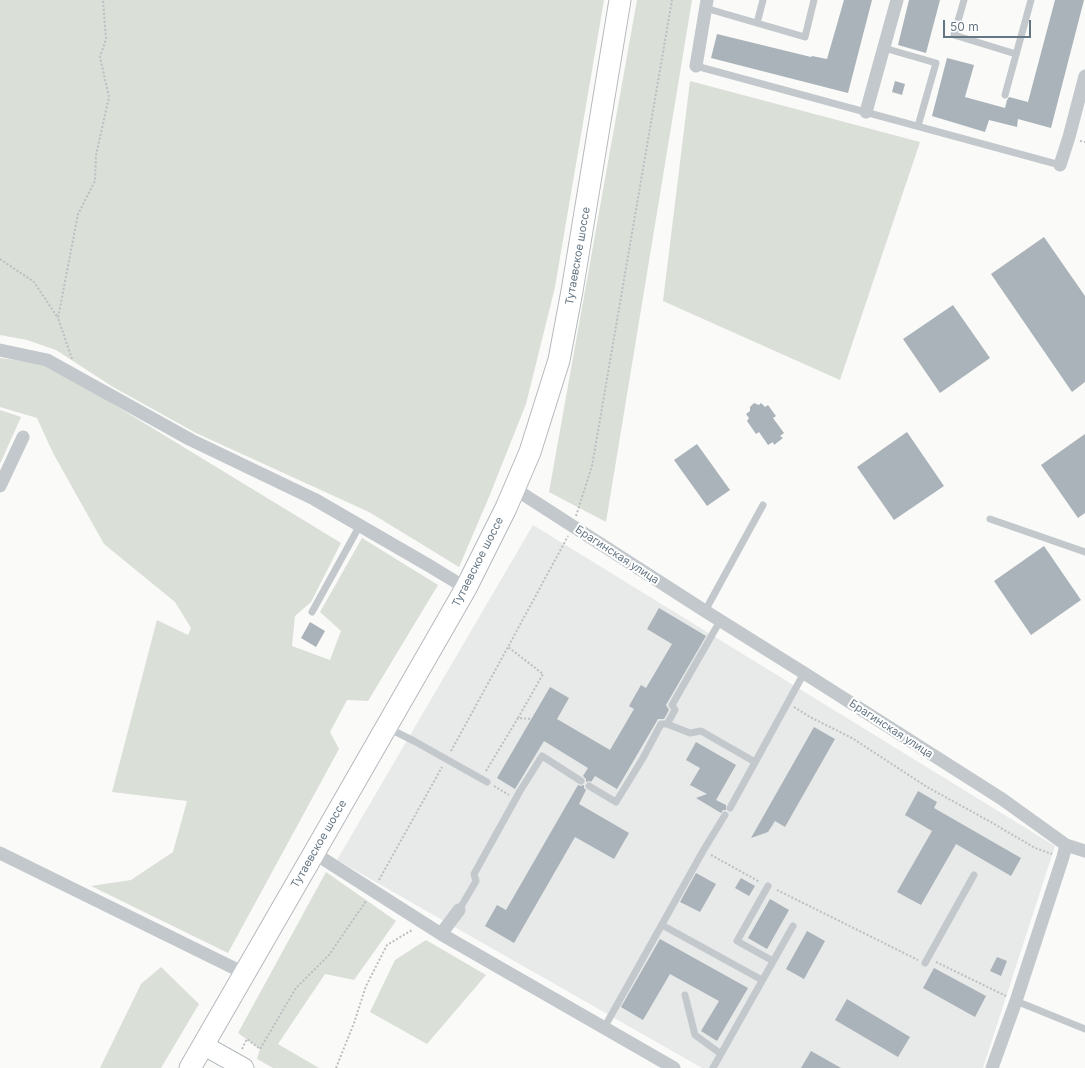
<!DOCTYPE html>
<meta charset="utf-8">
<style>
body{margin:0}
#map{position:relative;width:1085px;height:1068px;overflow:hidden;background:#fafaf8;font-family:Inter,sans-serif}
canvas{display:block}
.scale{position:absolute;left:943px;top:20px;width:88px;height:18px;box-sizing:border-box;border:2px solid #657683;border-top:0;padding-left:5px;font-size:12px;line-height:14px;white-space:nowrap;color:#657683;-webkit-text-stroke:3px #fff;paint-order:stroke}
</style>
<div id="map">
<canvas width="1085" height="1068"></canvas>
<div class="scale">50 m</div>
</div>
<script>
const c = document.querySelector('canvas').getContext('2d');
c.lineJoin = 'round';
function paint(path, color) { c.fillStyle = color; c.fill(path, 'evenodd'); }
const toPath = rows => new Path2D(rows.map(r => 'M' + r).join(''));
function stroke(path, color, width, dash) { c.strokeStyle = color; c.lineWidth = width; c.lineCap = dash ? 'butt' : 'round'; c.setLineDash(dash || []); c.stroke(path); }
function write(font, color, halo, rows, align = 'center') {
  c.font = font + ' Inter,sans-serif'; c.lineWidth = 4; c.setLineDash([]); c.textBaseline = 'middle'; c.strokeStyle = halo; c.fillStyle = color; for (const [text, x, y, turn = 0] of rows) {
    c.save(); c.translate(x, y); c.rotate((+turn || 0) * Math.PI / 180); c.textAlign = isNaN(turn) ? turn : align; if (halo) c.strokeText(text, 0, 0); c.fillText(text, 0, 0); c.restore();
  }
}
const built = toPath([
 [533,525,1055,846,983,1068,702,1068,337,860]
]);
const green = toPath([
 [0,0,604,0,555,287,526,404,489,497,459,567,369,512,196,433,113,387,56,350,27,340,0,335],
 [637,0,692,0,606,522,549,492],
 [690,81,920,142,840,380,663,301],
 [0,358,46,364,85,387,341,543,311,602,295,616,292,646,330,660,341,631,320,612,362,538,438,585,368,701,347,700,330,732,339,749,228,953,91,886,131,880,173,852,187,801,112,792,157,620,188,635,191,628,175,602,104,544,53,453,37,418,0,407],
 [0,410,21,417,0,464],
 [326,872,396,921,354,980,325,974,278,1044,319,1068,273,1068,257,1059,260,1049,238,1033],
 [426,940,486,975,427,1044,370,1012,395,960],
 [161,967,199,1004,161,1068,100,1068,141,984]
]);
const building = toPath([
 [844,0,872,0,848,93,711,58,717,34,811,57,812,56,827,59],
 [909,0,940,0,926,53,898,45],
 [1055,0,1084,0,1051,128,1018,119,1017,127,989,120,985,132,932,116,947,58,974,65,965,97,1005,108,1007,100,1009,97,1028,102],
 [895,81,905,84,902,95,892,92],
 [1044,237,1085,296,1085,382,1072,392,991,274],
 [953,305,990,358,940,393,903,339],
 [754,403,759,405,761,403,765,407,768,405,776,416,773,418,784,433,780,436,783,438,774,445,773,442,768,445,759,432,756,434,747,421,749,418,746,414,750,411,750,407],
 [907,432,944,486,894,520,857,467],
 [1085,434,1085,513,1078,518,1041,465],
 [697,444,730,490,707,506,674,460],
 [1044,546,1081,600,1031,635,994,581],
 [659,608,706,636,666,705,669,710,664,719,658,719,617,789,595,776,591,782,589,781,586,782,586,779,583,776,588,768,544,741,515,789,497,778,550,687,569,698,557,719,610,750,634,709,629,706,641,685,646,688,672,644,647,629],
 [310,622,325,631,316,647,301,638],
 [814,727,835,739,785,827,775,821,768,832,751,838],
 [696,742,736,765,716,800,726,805,726,810,723,810,721,813,696,798,707,794,690,785,700,768,686,760],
 [578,785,581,786,584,785,584,788,586,790,579,804,629,833,614,859,575,837,514,943,485,926,497,905,506,910],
 [918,791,937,802,934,808,1021,858,1011,876,956,844,921,905,897,892,932,831,905,815],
 [696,873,716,884,700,912,680,902],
 [741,878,755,886,749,896,735,888],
 [770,899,789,910,767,949,748,938],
 [807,931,825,941,804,979,786,969],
 [660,939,748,988,717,1041,701,1031,719,1001,670,974,643,1020,621,1007],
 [997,957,1007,961,1001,976,990,971],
 [934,968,986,996,975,1017,923,988],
 [847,999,910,1037,898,1057,835,1020],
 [811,1051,841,1068,801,1068]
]);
const path = toPath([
 [1080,141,1085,142],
 [0,259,34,282,58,318],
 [72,359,58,318,78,214,95,181,96,155,109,97,100,57,106,39,103,0],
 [576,516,592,466,672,0],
 [794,707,810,717,852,738,927,787,989,821,1035,848,1052,854],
 [518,718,543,674,508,647,568,536],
 [451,751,508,647],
 [486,771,518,718,532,719],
 [494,786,509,795],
 [711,855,760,882],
 [379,880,442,767],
 [777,890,918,960],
 [936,962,1006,996],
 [242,1049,247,1039,260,1049,296,988,329,955,366,901],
 [336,1068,354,1023,366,986,387,945,412,930]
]);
const lane = toPath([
 [964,0,954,35,1016,54],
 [705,8,805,37,814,0],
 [757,23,763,0],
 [884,48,936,63,918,126],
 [696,66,1060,165],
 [1005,95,1031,0],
 [990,519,1085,552],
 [705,611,763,505],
 [312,612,360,525],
 [667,724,690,733,701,731,755,762],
 [388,728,414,741,487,782],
 [589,786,616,802,643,758,661,724,667,724,675,710,672,705,720,621],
 [730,808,804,673],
 [768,886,737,941,773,961],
 [459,910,476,881,474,874,520,791,542,756,581,781],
 [662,925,762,980],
 [925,963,974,875],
 [685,995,695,1035,721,1054],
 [1016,1001,1085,1029],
 [604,1028,703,851,725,815],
 [713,1068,793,926]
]);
const street = toPath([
 [696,66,707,0],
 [866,112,897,0],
 [1060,165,1069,137,1085,76],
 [0,350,47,360,191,440,314,499,428,565,466,588],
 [0,486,23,437],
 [515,489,705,611,804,673,1002,799,1066,845,1085,851],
 [0,853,244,973],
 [314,853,441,934,674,1068],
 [441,934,459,910],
 [992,1068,1016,1001,1063,857,1066,845]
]);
const secondary = toPath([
 [203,1045,244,1068]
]);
const primary = toPath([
 [190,1068,314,853,466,588,506,508,530,452,559,360,572,291,620,0]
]);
const streetNames = [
 ["Тутаевское шоссе",578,256,-80],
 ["Брагинская улица",617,555,33],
 ["Тутаевское шоссе",478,562,-63],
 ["Брагинская улица",891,729,33],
 ["Тутаевское шоссе",319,844,-60]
];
paint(built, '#e8e9e9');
paint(green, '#dadfd7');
paint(building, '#aab3b9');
stroke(secondary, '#b3babf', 21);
stroke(primary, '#b5babe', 23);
stroke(path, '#bbbfc2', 2, [2, 2]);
stroke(lane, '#c3c8cc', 7);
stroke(street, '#c3c8cc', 13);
stroke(secondary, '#fff', 19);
stroke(primary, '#fff', 21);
write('11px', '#657683', '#fff', streetNames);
</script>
